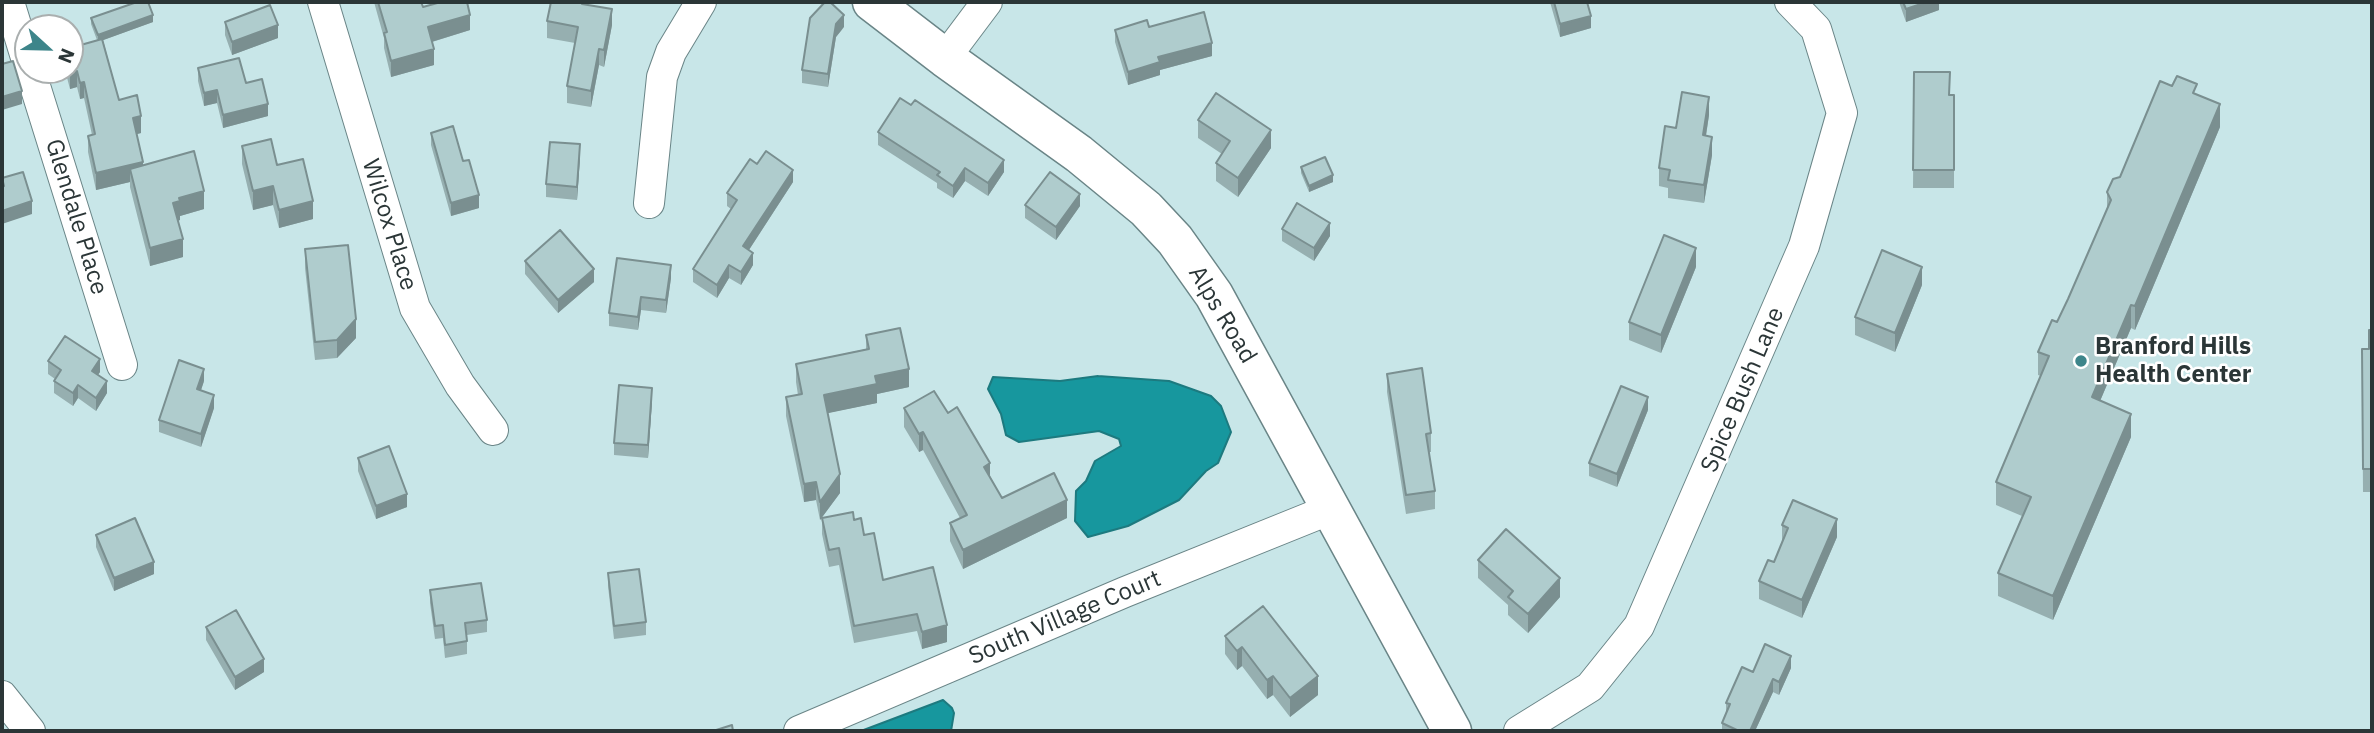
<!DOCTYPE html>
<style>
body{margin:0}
#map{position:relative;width:2374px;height:733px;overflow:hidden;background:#c8e6e8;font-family:"IBM Plex Sans",sans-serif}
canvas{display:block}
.frame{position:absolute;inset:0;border:4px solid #2b3637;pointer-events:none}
.north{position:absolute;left:14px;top:14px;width:70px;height:70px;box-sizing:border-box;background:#fff;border:2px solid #aaafaf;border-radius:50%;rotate:112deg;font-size:19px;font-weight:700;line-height:28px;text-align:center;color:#2b3637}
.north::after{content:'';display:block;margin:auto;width:24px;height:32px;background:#3d858a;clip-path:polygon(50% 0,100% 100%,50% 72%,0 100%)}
</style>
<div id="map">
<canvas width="2374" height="733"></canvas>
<div class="frame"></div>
<div class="north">N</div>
</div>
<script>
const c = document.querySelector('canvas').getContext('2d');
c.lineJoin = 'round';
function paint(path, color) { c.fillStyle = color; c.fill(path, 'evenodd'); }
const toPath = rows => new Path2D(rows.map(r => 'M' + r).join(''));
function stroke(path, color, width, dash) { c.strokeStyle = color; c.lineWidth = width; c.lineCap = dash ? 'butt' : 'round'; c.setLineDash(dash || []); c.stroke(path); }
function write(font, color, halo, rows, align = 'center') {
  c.font = font + ' "IBM Plex Sans",sans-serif'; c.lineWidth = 5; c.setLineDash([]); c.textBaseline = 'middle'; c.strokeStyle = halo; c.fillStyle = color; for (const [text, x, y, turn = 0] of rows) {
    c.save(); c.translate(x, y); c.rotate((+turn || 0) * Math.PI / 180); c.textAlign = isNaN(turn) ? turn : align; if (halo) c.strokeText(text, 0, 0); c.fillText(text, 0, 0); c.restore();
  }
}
const water = toPath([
 [1098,376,1169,381,1211,396,1221,406,1231,432,1218,463,1206,471,1179,500,1128,526,1088,537,1075,521,1076,491,1086,481,1095,461,1121,446,1119,439,1099,431,1019,442,1006,435,1001,414,988,389,993,377,1060,381,1098,376],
 [943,700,952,708,954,713,951,731,861,731,943,700]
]);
const street = toPath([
 [9,2,28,64],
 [323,2,415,308,460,385,493,430],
 [945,58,987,2],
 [30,70,122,365],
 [649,203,662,77,671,52,701,2],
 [2,696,30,731],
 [799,731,1125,592,1331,509],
 [1519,731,1590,687,1639,626,1804,246,1842,113,1816,29,1790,2]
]);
const secondary = toPath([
 [872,2,945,58,1079,154,1146,209,1175,240,1214,295,1452,731]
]);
const wall = toPath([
 [374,2,421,2,423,7,470,30,432,42,434,65,391,77,384,48,384,38],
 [551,2,585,2,585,4,612,25,604,67,599,65,591,107,567,103,567,86,575,43,547,38,547,21],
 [1550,2,1587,2,1591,28,1560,37],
 [1899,2,1939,2,1939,10,1906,22],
 [91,18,153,22,103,40,119,100,141,133,137,134,143,165,204,209,180,216,180,220,178,221,183,257,150,266,130,187,130,182,96,190,88,152,88,136,92,135,84,98,80,99,77,87,70,89,65,70,70,70,97,40,91,24],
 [225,22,278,38,232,55,225,35],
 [844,27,836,37,828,87,802,83,802,70],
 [1149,27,1212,56,1160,70,1160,75,1128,85,1115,42,1115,30],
 [198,68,246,83,268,116,223,128,217,103,204,106,198,81],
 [1914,72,1949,95,1954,95,1954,188,1913,188],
 [2197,94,2220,127,2135,330,2131,328,2100,401,2131,437,2053,620,1998,596,1998,573,2022,516,1996,505,1996,482,2041,376,2038,375,2038,352,2057,322,2068,299,2107,208,2107,192],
 [1709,115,1706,136,1712,155,1704,203,1668,198,1668,188,1659,186,1659,168,1676,128],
 [1198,120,1271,148,1238,197,1216,181,1216,163,1222,154,1198,138],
 [878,132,1004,172,988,196,965,181,953,198,937,188,937,183,878,145],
 [431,133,463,161,479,208,451,216,431,145],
 [242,146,277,165,313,219,279,228,273,205,253,210,242,164],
 [580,157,577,200,546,197,546,184],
 [757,164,793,182,749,250,753,265,741,285,729,278,717,298,693,282,693,269,731,209,727,206,727,193],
 [1301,167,1333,182,1309,192,1301,173],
 [1025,205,1080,206,1056,240,1025,218],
 [1282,229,1330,236,1314,261,1282,241],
 [305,249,356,338,337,358,315,360,305,268],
 [525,261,594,282,558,313,525,274],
 [1696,267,1661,353,1629,340,1629,322],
 [671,278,666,313,641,310,638,330,609,326,609,313],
 [1922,285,1895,352,1855,335,1855,317],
 [2372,330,2372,492,2363,492,2362,349,2369,349],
 [866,335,909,387,877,394,877,403,827,413,840,493,820,520,816,500,804,502,786,416,786,397,798,395,796,382,796,364,866,349],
 [48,361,100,372,98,375,107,393,96,411,78,398,73,406,54,393,54,381,55,379,48,374],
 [1387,374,1431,433,1431,452,1429,452,1435,491,1435,509,1406,514,1387,392],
 [204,381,201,390,214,408,201,447,159,432,159,420],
 [652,401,648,458,614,455,614,443],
 [904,408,948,413,990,476,1002,498,1067,518,963,569,950,541,950,523,960,518,923,450,919,452,904,427],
 [1648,410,1617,487,1589,476,1589,463],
 [358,458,407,507,376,519,358,471],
 [822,518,854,520,864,535,883,580,947,642,922,649,917,631,854,643,839,565,829,567,822,534],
 [1782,525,1837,537,1802,618,1759,599,1759,581,1774,562,1782,543],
 [96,535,154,574,114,591,96,547],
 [1478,560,1560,597,1528,633,1508,615,1508,605,1478,578],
 [608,573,646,622,646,635,614,639,608,586],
 [430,590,487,620,487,632,467,635,467,654,445,658,443,638,435,639,430,603],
 [206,627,264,672,235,690,206,640],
 [1225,636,1318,695,1290,717,1273,695,1267,699,1242,666,1237,670,1225,654],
 [1791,668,1779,695,1773,692,1755,731,1722,731,1722,723,1726,714,1726,703,1753,672]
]);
const shadedWall = toPath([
 [1927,2,1939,2,1939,10,1906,22,1906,9],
 [612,9,612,25,604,67,604,50],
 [153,15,153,22,98,42,98,35],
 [470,15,470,30,428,43,428,27],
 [844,15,844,27,836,37,828,87,828,74,836,24],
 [1591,16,1591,28,1560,37,1560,24],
 [278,25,278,38,232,55,232,42],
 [1212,43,1212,56,1160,70,1160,75,1128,85,1128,72,1158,57],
 [434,49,434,65,391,77,391,61],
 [599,49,599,65,591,107,591,91],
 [77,71,77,87,70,89,70,73],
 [84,82,84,98,80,99,80,83],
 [217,90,217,103,204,106,204,93],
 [22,91,22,104,2,110,2,97],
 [1709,97,1709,115,1703,154,1703,135],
 [268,104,268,116,223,128,223,115],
 [2220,104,2220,127,2135,330,2135,306],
 [141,116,141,133,133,135,133,118],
 [1271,130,1271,148,1238,197,1238,178],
 [1712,137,1712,155,1704,203,1704,185],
 [580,144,580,157,577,200,577,187],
 [1004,160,1004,172,988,196,988,183],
 [143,162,143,179,130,169,130,182,96,190,96,173],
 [965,168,965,181,953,198,953,186],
 [793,170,793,182,743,259,743,246],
 [1333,175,1333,182,1309,192,1309,186],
 [273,186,273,205,253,210,253,191],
 [204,191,204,209,180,216,180,220,173,222,173,203,179,198],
 [1080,194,1080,206,1056,240,1056,227],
 [479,195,479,208,451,216,451,203],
 [32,201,32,214,2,224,2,211],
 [313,201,313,219,279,228,279,210],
 [1330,223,1330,236,1314,261,1314,248],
 [183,239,183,257,150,266,150,248],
 [1696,248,1696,267,1661,353,1661,335],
 [753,253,753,265,741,285,741,272],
 [671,265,671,278,666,313,666,300],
 [729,265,729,278,717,298,717,285],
 [1922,267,1922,285,1895,352,1895,333],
 [594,269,594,282,558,313,558,300],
 [641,297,641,310,638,330,638,317],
 [2131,305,2131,328,2092,420,2092,397],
 [356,319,356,338,337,358,337,340],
 [100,359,100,372,92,383,92,371],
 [204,369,204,381,197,402,197,389],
 [909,369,909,387,877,394,877,403,824,414,824,395,875,376],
 [107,381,107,393,96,411,96,398],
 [78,385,78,398,73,406,73,393],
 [652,388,652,401,648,458,648,445],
 [214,395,214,408,201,447,201,434],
 [1648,397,1648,410,1617,487,1617,474],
 [2131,414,2131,437,2053,620,2053,596],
 [923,432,923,450,919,452,919,434],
 [990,463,990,482,984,467],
 [840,474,840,493,820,520,820,502],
 [816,482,816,500,804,502,804,484],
 [407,494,407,507,376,519,376,506],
 [1067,500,1067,518,963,569,963,550],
 [1837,519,1837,537,1802,618,1802,600],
 [154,562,154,574,114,591,114,578],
 [1560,578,1560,597,1528,633,1528,614],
 [947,625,947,642,922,649,922,632],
 [1242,647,1242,666,1237,670,1237,651],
 [1791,656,1791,668,1779,695,1779,682],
 [264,659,264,672,235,690,235,677],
 [1273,676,1273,695,1267,699,1267,680],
 [1318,676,1318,695,1290,717,1290,698],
 [1773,679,1773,692,1755,731,1750,731]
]);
const building = toPath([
 [137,2,148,2,153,15,98,35,91,18,137,2],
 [378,2,421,2,423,7,441,2,467,2,470,15,428,27,434,49,391,61,384,33,387,32,378,2],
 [551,2,582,2,582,4,612,9,604,50,599,49,591,91,567,86,578,27,547,21,551,2],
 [825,2,830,2,844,15,836,24,828,74,802,70,810,18,825,2],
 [1554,2,1587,2,1591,16,1560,24,1554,2],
 [1903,2,1927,2,1906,9,1903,2],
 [270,5,278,25,232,42,225,22,270,5],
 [1204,12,1212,43,1158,57,1160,62,1128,72,1115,30,1147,20,1149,27,1204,12],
 [102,39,119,100,137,95,141,116,133,118,143,162,96,173,88,136,95,134,84,82,80,83,77,71,70,73,70,48,102,39],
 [239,58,246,83,262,79,268,104,223,115,217,90,204,93,198,68,239,58],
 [13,61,22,91,2,97,2,64,13,61],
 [1914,72,1950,72,1949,95,1954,95,1954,170,1913,170,1914,72],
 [2177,76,2197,84,2193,93,2220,104,2135,306,2131,305,2092,397,2131,414,2053,596,1998,573,2031,497,1996,482,2049,356,2038,352,2052,320,2057,322,2068,299,2111,200,2107,192,2113,179,2120,177,2160,81,2172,86,2177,76],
 [1682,92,1709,97,1703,135,1712,137,1704,185,1668,180,1670,170,1659,168,1665,126,1676,128,1682,92],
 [1216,93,1271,130,1238,178,1216,163,1230,141,1198,120,1216,93],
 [900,98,911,105,915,100,1004,160,988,183,965,168,953,186,937,175,940,172,878,132,900,98],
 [453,126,463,161,469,160,479,195,451,203,431,133,453,126],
 [271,139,277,165,303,159,313,201,279,210,273,186,253,191,242,146,271,139],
 [550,142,580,144,577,187,546,184,550,142],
 [194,151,204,191,179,198,180,201,173,203,183,239,150,248,130,169,194,151],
 [766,151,793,170,743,246,753,253,741,272,729,265,717,285,693,269,737,200,727,193,750,159,757,164,766,151],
 [1325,157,1333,175,1309,186,1301,167,1325,157],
 [23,172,32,201,2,211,2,187,4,186,2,178,23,172],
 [1050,172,1080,194,1056,227,1025,205,1050,172],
 [1297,203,1330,223,1314,248,1282,229,1297,203],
 [560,230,594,269,558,300,525,261,560,230],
 [1664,235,1696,248,1661,335,1629,322,1664,235],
 [348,245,356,319,337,340,315,342,305,249,348,245],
 [1882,250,1922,267,1895,333,1855,317,1882,250],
 [617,258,671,265,666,300,641,297,638,317,609,313,617,258],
 [900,328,909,369,875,376,877,384,824,395,840,474,820,502,816,482,804,484,786,397,802,394,796,364,869,349,866,335,900,328],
 [2369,330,2372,330,2372,469,2363,469,2362,349,2369,349,2369,330],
 [65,336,100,359,92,371,107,381,96,398,78,385,73,393,54,381,61,370,48,361,65,336],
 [179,360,204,369,197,389,214,395,201,434,159,420,179,360],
 [1422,368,1431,433,1426,434,1435,491,1406,495,1387,374,1422,368],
 [619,385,652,388,648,445,614,443,619,385],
 [1621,386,1648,397,1617,474,1589,463,1621,386],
 [934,391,948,413,957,407,990,463,984,467,1002,498,1054,473,1067,500,963,550,950,523,967,515,923,432,919,434,904,408,934,391],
 [389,446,407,494,376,506,358,458,389,446],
 [1793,500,1837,519,1802,600,1759,581,1768,560,1774,562,1788,528,1782,525,1793,500],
 [853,512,854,520,861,518,864,535,874,533,883,580,933,567,947,625,922,632,917,614,854,626,839,548,829,550,822,518,853,512],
 [135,518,154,562,114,578,96,535,135,518],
 [1506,529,1560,578,1528,614,1508,597,1513,591,1478,560,1506,529],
 [639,569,646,622,614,626,608,573,639,569],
 [481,583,487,620,465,623,467,641,445,645,443,625,435,626,430,590,481,583],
 [1263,606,1318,676,1290,698,1273,676,1267,680,1242,647,1237,651,1225,636,1263,606],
 [236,610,264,659,235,677,206,627,236,610],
 [1765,644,1791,656,1779,682,1773,679,1750,731,1739,731,1722,723,1730,704,1726,703,1742,667,1753,672,1765,644],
 [732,725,733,731,713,731,732,725]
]);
const markers = [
 [2081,361,7,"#3d858a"]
];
const streetNames = [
 ["Glendale Place",76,217,73],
 ["Wilcox Place",389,225,73],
 ["Alps Road",1222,315,59],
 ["Spice Bush Lane",1743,390,-67],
 ["South Village Court",1065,618,-23]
];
const poiNames = [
 ["Branford Hills",2095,347],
 ["Health Center",2095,375]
];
paint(water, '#17979e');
stroke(water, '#1d7a7f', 2);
stroke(street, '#6a8587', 32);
stroke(secondary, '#6a8587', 41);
stroke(street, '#fff', 30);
stroke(secondary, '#fff', 38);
paint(wall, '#96afb0');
paint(shadedWall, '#7a8f90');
paint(building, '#afcccd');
stroke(building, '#7a8f90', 2);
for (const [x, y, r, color] of markers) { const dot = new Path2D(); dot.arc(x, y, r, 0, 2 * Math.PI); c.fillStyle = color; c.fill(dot); stroke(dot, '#fff', 2.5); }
write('24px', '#2b3637', '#fff', streetNames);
write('bold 24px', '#2b3637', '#fff', poiNames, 'left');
</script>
